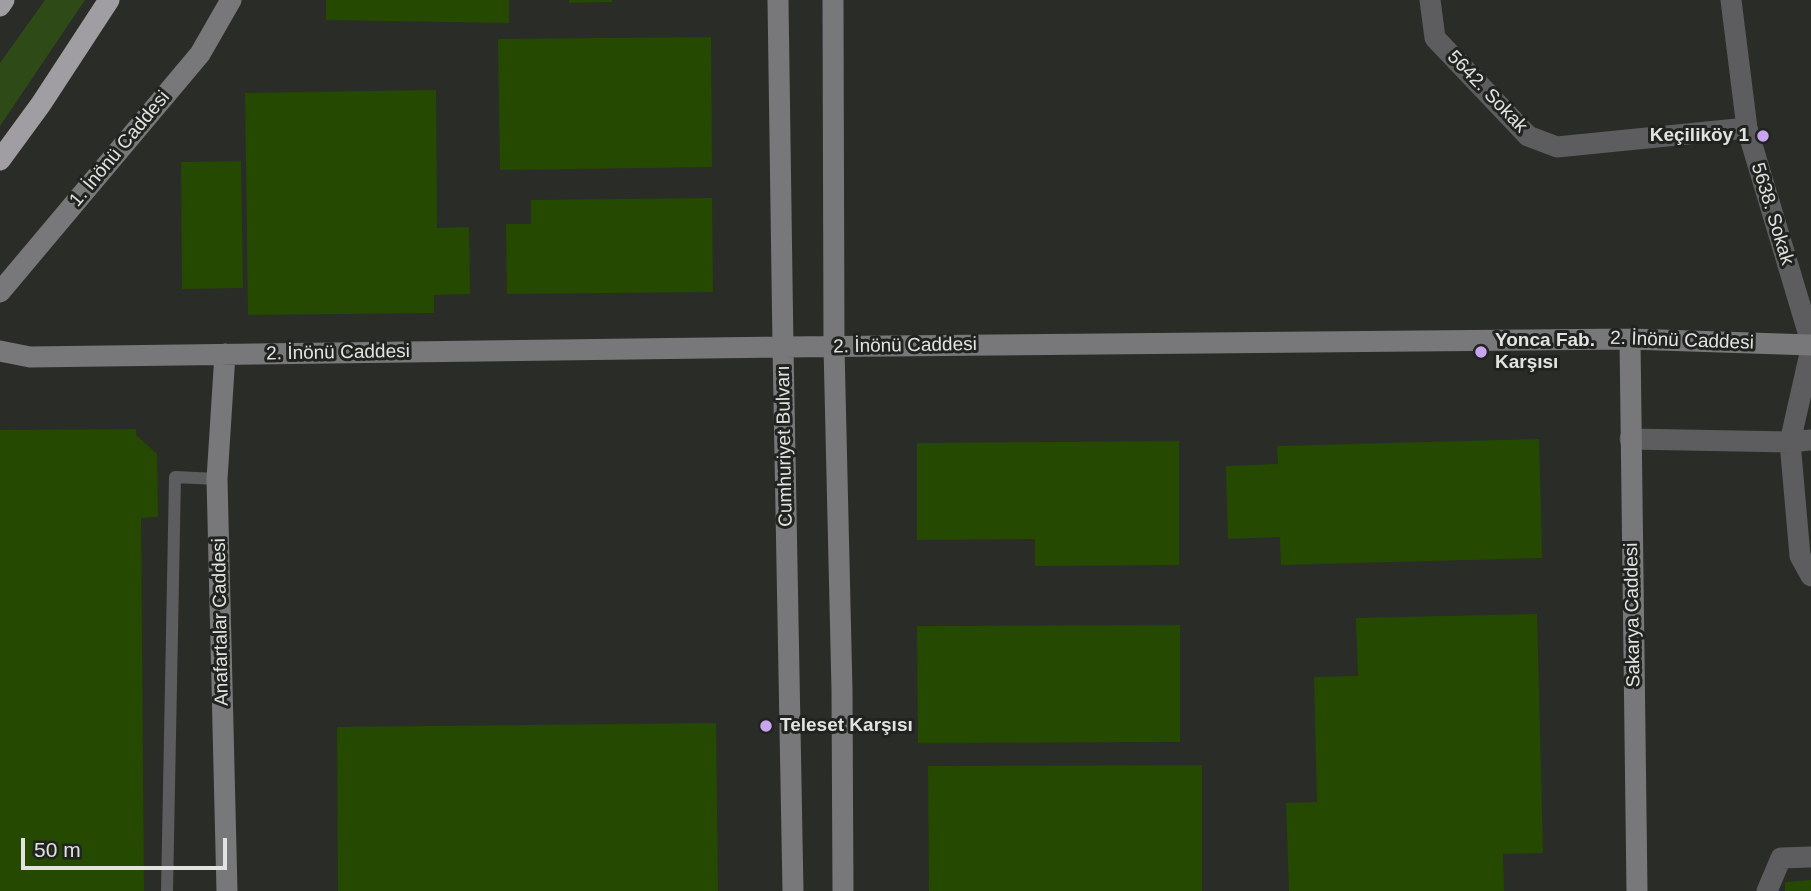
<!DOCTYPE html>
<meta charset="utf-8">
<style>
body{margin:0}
#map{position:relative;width:1811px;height:891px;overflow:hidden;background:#2a2c28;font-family:Arial,sans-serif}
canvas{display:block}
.scale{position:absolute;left:21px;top:838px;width:206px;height:32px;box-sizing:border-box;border:4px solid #e1e3e0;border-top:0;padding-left:9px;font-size:21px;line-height:24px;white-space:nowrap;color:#e1e3e0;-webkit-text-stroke:5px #20231f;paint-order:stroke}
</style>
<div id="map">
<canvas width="1811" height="891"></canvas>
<div class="scale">50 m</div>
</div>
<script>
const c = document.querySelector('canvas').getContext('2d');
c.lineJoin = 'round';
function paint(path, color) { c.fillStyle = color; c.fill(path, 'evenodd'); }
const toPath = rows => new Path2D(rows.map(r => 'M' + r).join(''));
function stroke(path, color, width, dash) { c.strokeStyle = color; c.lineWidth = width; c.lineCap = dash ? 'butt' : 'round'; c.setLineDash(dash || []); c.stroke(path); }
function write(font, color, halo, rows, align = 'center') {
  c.font = font + ' Arial,sans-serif'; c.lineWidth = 6; c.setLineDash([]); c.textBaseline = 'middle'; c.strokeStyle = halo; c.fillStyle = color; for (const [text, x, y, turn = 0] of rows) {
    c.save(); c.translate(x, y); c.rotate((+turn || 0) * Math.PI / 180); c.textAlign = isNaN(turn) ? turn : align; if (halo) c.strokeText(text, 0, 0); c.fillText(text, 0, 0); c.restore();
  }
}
const green = toPath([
 [45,0,85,0,0,126,0,63]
]);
const building = toPath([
 [326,0,509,0,509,23,326,20],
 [569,0,612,0,612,2,569,3],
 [711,37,712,167,500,170,498,39],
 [436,90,437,228,469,227,470,294,434,295,434,313,248,315,245,93],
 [241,161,243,288,182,289,181,162],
 [712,198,713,292,507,294,506,224,531,224,531,200],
 [136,429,136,435,157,454,158,517,141,518,144,891,0,891,0,430],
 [1539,439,1542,558,1281,565,1280,537,1228,539,1226,466,1278,464,1277,446],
 [1179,441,1179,565,1035,566,1035,539,917,540,917,443],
 [1537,614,1543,853,1503,854,1504,891,1289,891,1286,803,1317,802,1314,677,1358,676,1356,618],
 [1180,625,1180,742,918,743,917,626],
 [716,723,718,891,338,891,337,727],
 [1202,765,1202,891,929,891,928,766],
 [1811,880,1811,891,1785,891,1785,882]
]);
const lane = toPath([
 [167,891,175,477,217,479]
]);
const street = toPath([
 [1430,0,1435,38,1528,136,1557,147,1747,128],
 [1731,0,1747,128,1811,342],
 [1811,349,1790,442,1800,556,1811,576],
 [1630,439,1790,442,1811,440],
 [1767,891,1781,858,1811,857]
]);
const secondary = toPath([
 [778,0,783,347,793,891],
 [833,0,834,347,842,690,843,891],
 [0,292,200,54,231,0],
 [1630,339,1637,891],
 [0,351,30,357,783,347,1630,339,1811,345],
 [225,354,217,479,227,891]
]);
const highway = toPath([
 [0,6,4,0],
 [0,160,41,104,109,0]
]);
const markers = [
 [1763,136,7,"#c8a5ee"],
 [1481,352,7,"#c8a5ee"],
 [766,726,7,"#c8a5ee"]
];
const streetNames = [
 ["5642. Sokak",1487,92,46],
 ["1. İnönü Caddesi",120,149,-50],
 ["5638. Sokak",1772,214,73],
 ["2. İnönü Caddesi",1682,341,2],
 ["2. İnönü Caddesi",905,346,-1],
 ["2. İnönü Caddesi",338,353,-1],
 ["Cumhuriyet Bulvarı",785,446,-91],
 ["Sakarya Caddesi",1633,615,-91],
 ["Anafartalar Caddesi",221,622,-91]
];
const poiNames = [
 ["Keçiliköy 1",1749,136,"right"],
 ["Yonca Fab.",1495,341],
 ["Karşısı",1495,363],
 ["Teleset Karşısı",780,726]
];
paint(green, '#2e4b17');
paint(building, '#254900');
stroke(lane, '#5d5c5e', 12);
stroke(street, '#5d5c5e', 21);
stroke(secondary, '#78777a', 21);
stroke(highway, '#a09ea3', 21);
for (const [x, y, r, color] of markers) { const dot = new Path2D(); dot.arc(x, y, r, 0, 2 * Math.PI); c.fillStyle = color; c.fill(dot); stroke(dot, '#20231f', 2.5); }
write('19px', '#e1e3e0', '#20231f', streetNames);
write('bold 19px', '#e1e3e0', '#20231f', poiNames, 'left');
</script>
